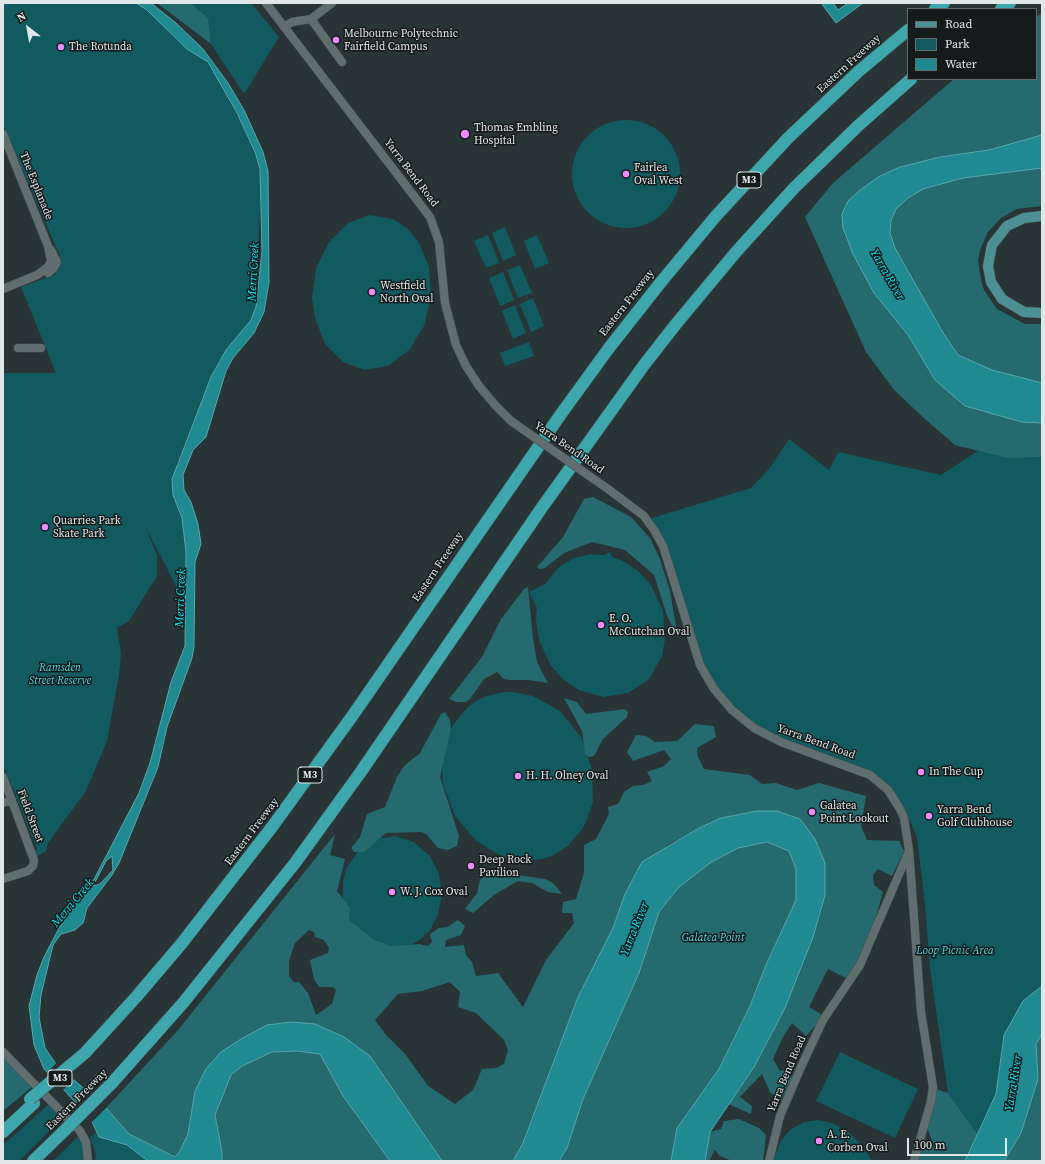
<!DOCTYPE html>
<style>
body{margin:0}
#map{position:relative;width:1045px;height:1164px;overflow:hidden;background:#283435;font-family:"Source Serif 4",serif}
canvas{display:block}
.frame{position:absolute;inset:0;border:4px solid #e0e7e7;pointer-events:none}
.legend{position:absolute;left:907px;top:8px;width:130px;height:72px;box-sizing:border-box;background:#151a1b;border:1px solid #666c6d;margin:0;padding:5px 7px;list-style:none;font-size:12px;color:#e0e7e7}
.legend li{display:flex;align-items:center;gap:8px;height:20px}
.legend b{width:20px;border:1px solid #666c6d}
.north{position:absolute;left:8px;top:8px;width:40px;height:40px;-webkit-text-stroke:3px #151a1b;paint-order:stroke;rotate:329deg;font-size:11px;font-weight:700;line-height:16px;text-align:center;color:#e0e7e7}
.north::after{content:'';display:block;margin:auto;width:14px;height:18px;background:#e0e7e7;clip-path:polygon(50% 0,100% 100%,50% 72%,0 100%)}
.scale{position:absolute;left:907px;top:1138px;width:100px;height:18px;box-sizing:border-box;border:2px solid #e0e7e7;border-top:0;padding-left:5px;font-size:12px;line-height:14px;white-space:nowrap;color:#e0e7e7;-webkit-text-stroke:3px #151a1b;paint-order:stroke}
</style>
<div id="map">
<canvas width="1045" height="1164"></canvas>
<div class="frame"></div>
<ul class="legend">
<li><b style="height:5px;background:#4c9094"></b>Road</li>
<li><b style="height:11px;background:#115a5f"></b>Park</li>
<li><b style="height:11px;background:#1f8a91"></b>Water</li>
</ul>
<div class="north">N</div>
<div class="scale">100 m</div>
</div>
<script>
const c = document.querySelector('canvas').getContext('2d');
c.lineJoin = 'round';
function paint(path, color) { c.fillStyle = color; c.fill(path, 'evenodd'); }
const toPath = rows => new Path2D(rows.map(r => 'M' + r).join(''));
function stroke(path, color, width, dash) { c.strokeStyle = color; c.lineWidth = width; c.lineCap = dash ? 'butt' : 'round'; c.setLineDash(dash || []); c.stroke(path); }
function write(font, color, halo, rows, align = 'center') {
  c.font = font + ' "Source Serif 4",serif'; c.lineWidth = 3; c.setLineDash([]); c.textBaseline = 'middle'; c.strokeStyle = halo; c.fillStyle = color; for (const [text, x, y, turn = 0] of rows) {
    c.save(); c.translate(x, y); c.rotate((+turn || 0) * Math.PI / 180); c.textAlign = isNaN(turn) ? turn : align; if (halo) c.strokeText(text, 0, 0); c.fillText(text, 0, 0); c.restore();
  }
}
const green = toPath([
 [3,3,136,3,147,10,183,45,203,58,212,68,248,136,260,169,261,183,256,307,251,320,226,350,211,377,176,466,174,499,182,518,186,552,186,605,145,526,157,555,157,576,129,621,117,628,121,653,119,675,107,741,86,791,48,843,46,851,37,856,35,851,37,849,3,764,3,373,56,373,21,287,56,274,62,261,3,124],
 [190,3,251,3,279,37,244,94,211,44,207,18],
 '572 174a54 54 0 1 1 108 0a54 54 0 1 1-108 0Z',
 [370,215,393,219,407,228,418,241,429,267,431,297,424,326,409,350,388,366,365,370,343,362,325,344,315,318,312,298,316,268,329,242,348,223],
 [505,227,516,255,503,261,492,233],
 [488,235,499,263,486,268,474,241],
 [537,235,549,263,535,269,524,241],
 [520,265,532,293,518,298,507,270],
 [503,272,514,300,500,306,489,278],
 [533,298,544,326,531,332,520,304],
 [515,305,526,333,513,339,502,311],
 [529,342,534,356,505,366,500,353],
 [1022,422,1042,423,1042,986,1023,1001,1004,1035,996,1094,978,1135,948,1093,930,969,925,905,917,837,911,823,905,813,879,781,781,742,743,720,706,675,654,530,652,518,751,488,769,469,789,439,829,470,838,452,941,475],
 [610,552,612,557,623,561,638,571,651,585,663,611,665,639,662,656,649,679,628,693,604,697,579,690,564,680,551,666,539,640,536,621,537,608,529,592,545,584,560,566,574,558,590,554,604,555],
 [503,692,513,692,533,696,560,711,581,737,592,769,593,802,586,822,581,831,568,846,552,856,542,859,523,861,503,857,476,841,455,816,443,784,442,762,450,731,455,722,468,707,476,701,484,697],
 [395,836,414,842,430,856,439,874,442,896,437,917,430,930,421,939,409,946,383,948,351,924,343,903,343,881,347,867,359,850,376,839],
 [840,1052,918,1089,895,1138,816,1101],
 [49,1104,63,1118,19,1161,3,1161,3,1145],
 [818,1120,832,1123,847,1131,860,1143,872,1161,773,1161,781,1140,791,1129,804,1122],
 [96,1133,99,1137,134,1148,148,1161,95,1161,96,1155,90,1137],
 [80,1135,84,1142,86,1161,53,1161]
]);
const forest = toPath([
 [157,3,190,3,208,18,211,44],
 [1042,13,1042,206,1017,209,1001,218,988,232,980,250,978,261,981,280,984,290,997,309,1025,324,1042,324,1042,457,1008,458,955,445,926,420,894,390,866,352,805,217,833,183,954,79,1036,79,1036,17],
 [593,497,631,517,650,538,660,559,670,591,678,638,667,616,654,575,625,550,592,542,564,553,545,568,540,569,537,567,563,537,584,499],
 [528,587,533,639,537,662,548,683,528,680,509,680,504,679,497,672,484,679,470,699,466,702,456,702,449,699,482,657,501,619,524,589],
 [564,698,577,702,586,714,625,709,628,712,627,717,603,739,594,756,589,757,585,754,582,731],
 [445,712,450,720,451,729,440,777,459,836,457,846,448,850,438,848,426,834,421,832,386,833,364,852,354,852,351,848,360,837,367,814,385,807,397,777,405,765,420,753,441,714],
 [695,724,714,726,716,737,697,748,698,757,704,769,750,775,762,784,776,783,797,790,819,783,866,796,861,826,867,840,899,841,904,851,892,876,878,869,873,875,874,885,883,892,864,959,848,979,828,969,809,1007,821,1014,817,1024,806,1036,792,1023,783,1037,773,1059,780,1071,792,1069,791,1080,781,1101,770,1092,762,1074,740,1097,752,1106,751,1114,728,1104,754,1067,825,895,757,811,721,818,699,828,667,846,625,894,613,928,578,997,523,1143,513,1161,442,1161,370,1056,315,1024,195,1091,188,1134,180,1151,175,1157,129,1134,106,1108,178,1030,335,834,330,855,345,859,337,891,350,908,349,920,374,940,391,946,419,944,428,946,432,942,430,934,439,928,447,927,458,920,465,926,461,935,446,940,445,947,464,945,466,955,472,962,476,976,498,973,523,1007,546,960,574,923,572,913,562,913,563,902,576,899,584,873,584,845,596,839,609,814,608,807,618,804,624,792,633,786,643,785,652,781,647,772,664,766,671,759,664,750,633,761,627,752,636,735,646,736,655,742,677,741],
 [309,930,314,932,315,937,324,940,329,948,328,953,310,960,314,979,319,987,333,987,336,990,332,1004,316,1015,308,993,299,982,294,982,289,976,289,961,295,943],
 [450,982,460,992,458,1007,476,1013,504,1040,508,1050,504,1064,496,1068,482,1069,473,1090,455,1104,428,1086,406,1055,386,1035,375,1020,398,994,422,991],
 [767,842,789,851,796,869,796,900,766,965,750,1006,719,1069,677,1128,671,1161,559,1161,567,1148,583,1099,639,973,659,912,679,887,710,863,738,848],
 [491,871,545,879,553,883,562,894,548,892,532,883,518,881,494,895,473,913,465,909,477,893,480,880],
 [1042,1034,1042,1161,1004,1161,1021,1133,1038,1079,1036,1044],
 [297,1051,320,1054,343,1096,390,1161,222,1161,222,1152,215,1115,231,1075,242,1066,272,1052],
 [3,1058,32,1087,3,1111],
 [936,1089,948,1093,978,1135,965,1161,914,1161,917,1147,934,1146,923,1117],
 [739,1119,759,1128,766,1135,763,1161,732,1161,720,1156,715,1150,709,1161,705,1161,710,1132,721,1129,724,1121]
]);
const water = toPath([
 [136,3,151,3,176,23,203,49,228,83,244,110,263,152,268,171,269,282,264,312,254,333,233,358,226,371,206,437,193,450,183,475,184,490,191,502,198,524,201,544,195,562,194,647,192,658,167,727,158,767,119,863,112,875,87,908,83,923,75,930,61,934,53,945,41,995,39,1017,45,1048,56,1064,106,1108,129,1134,175,1157,180,1151,188,1134,195,1091,206,1069,221,1052,241,1039,267,1025,291,1022,315,1024,344,1037,370,1056,442,1161,390,1161,343,1096,320,1054,297,1051,272,1052,242,1066,231,1075,215,1115,222,1152,222,1161,148,1161,127,1145,99,1137,92,1122,77,1104,44,1069,34,1045,29,1006,37,975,44,957,71,905,83,896,90,887,139,793,150,763,171,682,185,646,186,552,182,518,173,495,172,479,211,377,226,350,251,320,256,307,262,251,260,169,255,152,237,113,208,62,187,49,147,10,136,3],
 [112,856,113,870,100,884,94,886,95,882,106,861,112,856],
 [821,3,833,3,838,10,848,3,863,3,836,23,821,3],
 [1042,135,1042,168,963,178,923,189,908,198,896,209,891,220,890,233,895,248,942,331,958,355,992,370,1042,383,1042,423,1022,422,965,406,935,380,908,335,874,293,853,254,843,228,842,214,848,201,859,191,878,177,900,167,940,157,989,150,1042,135],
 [757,811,777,811,800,819,815,839,825,863,825,895,813,937,785,1008,754,1067,710,1132,705,1161,671,1161,677,1128,719,1069,750,1006,766,965,796,900,796,869,789,851,767,842,738,848,710,863,679,887,666,903,659,912,639,973,583,1099,567,1148,559,1161,513,1161,523,1143,578,997,613,928,625,894,642,862,699,828,721,818,757,811],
 [1042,986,1042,1034,1036,1044,1038,1079,1021,1133,1004,1161,965,1161,996,1094,1004,1035,1023,1001,1042,986]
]);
const pier = toPath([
 [57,1062,75,1078,62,1091,46,1074],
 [89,1092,107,1107,90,1124,76,1105]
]);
const minor = toPath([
 [266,3,430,217,439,242,445,303,456,345,466,366,479,386,496,406,511,421],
 [311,19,342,62],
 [284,27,292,22,311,19,332,3],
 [3,134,48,246,51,261,48,267,37,275,3,289],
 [48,273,53,269,57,262,51,250],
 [18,348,41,348],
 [608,489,644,516,654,530,663,546,700,665,714,689,732,710,754,728,781,742,870,775,888,790,900,809,904,818,909,850,921,1012,933,1087,931,1101,914,1161],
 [3,777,34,860,33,866,28,871,3,879],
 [3,803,12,800],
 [3,1052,80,1131,86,1142,88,1161],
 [769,1161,780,1116,801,1067,823,1020,860,965,909,851]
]);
const major = toPath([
 [1042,216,1024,218,1007,226,992,245,988,266,991,282,1002,299,1024,312,1042,313]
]);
const highway = toPath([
 [935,9,944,3],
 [1001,9,1010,3],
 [85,1053,137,996,182,943,272,827,353,715,561,414,609,348,661,282,715,217,788,138,859,71,908,30],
 [112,1083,183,1003,295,863,360,773,543,506,644,365,676,324,736,252,794,188,859,125,911,79],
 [3,1132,34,1103],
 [33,1161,63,1132]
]);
const minorBridge = toPath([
 [511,421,608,489]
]);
const highwayBridge = toPath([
 [30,1099,85,1053],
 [63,1132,112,1083]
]);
const markers = [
 [336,40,4,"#ee8bf8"],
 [61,47,4,"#ee8bf8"],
 [465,134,5,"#ee8bf8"],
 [626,174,4,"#ee8bf8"],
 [372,292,4,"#ee8bf8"],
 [45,527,4,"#ee8bf8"],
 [601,625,4,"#ee8bf8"],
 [921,772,4,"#ee8bf8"],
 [518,776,4,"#ee8bf8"],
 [812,812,4,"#ee8bf8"],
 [929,816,4,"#ee8bf8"],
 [471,866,4,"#ee8bf8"],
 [392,892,4,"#ee8bf8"],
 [819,1141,4,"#ee8bf8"]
];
const shields = [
 [749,180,24],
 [310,775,24],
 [60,1078,24]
];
const shieldNames = [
 ["M3",749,180],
 ["M3",310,775],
 ["M3",60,1078]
];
const poiNames = [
 ["Melbourne Polytechnic",344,34],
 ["Fairfield Campus",344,47],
 ["The Rotunda",69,47],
 ["Thomas Embling",474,128],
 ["Hospital",474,141],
 ["Fairlea",634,168],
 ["Oval West",634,181],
 ["Westfield",380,286],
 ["North Oval",380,299],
 ["Quarries Park",53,521],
 ["Skate Park",53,534],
 ["E. O.",609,619],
 ["McCutchan Oval",609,632],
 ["In The Cup",929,772],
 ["H. H. Olney Oval",526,776],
 ["Galatea",820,806],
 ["Point Lookout",820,819],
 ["Yarra Bend",937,810],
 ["Golf Clubhouse",937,823],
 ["Deep Rock",479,860],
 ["Pavilion",479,873],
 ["W. J. Cox Oval",400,892],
 ["A. E.",827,1135],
 ["Corben Oval",827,1148]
];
const streetNames = [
 ["Eastern Freeway",849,64,-42],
 ["Yarra Bend Road",411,173,53],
 ["The Esplanade",36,186,68],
 ["Eastern Freeway",627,303,-52],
 ["Yarra Bend Road",569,448,35],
 ["Eastern Freeway",438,567,-56],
 ["Yarra Bend Road",816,742,20],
 ["Field Street",30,816,69],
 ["Eastern Freeway",252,832,-53],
 ["Yarra Bend Road",787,1074,-67],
 ["Eastern Freeway",77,1100,-45]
];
const parkNames = [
 ["Ramsden",60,668],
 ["Street Reserve",60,681],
 ["Galatea Point",713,938],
 ["Loop Picnic Area",955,951]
];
const waterNames = [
 ["Merri Creek",254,272,-87],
 ["Yarra River",887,275,60],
 ["Merri Creek",181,598,-88],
 ["Merri Creek",73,903,-50],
 ["Yarra River",635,929,-68],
 ["Yarra River",1014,1083,-81]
];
paint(green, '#115a5f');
paint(forest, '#246a6f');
paint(water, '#1f8a91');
stroke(water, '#59a6ab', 1);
paint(pier, '#283435');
stroke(minor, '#475151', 9);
stroke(major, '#475151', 11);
stroke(highway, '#475151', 13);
stroke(minor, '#616e6f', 8);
stroke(major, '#4c9094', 10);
stroke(highway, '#3ea6ad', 12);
stroke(minorBridge, '#475151', 9, []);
stroke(highwayBridge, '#475151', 13, []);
stroke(minorBridge, '#616e6f', 8);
stroke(highwayBridge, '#3ea6ad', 12);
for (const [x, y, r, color] of markers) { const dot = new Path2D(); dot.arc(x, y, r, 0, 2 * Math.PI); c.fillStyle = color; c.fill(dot); stroke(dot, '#151a1b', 1.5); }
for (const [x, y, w] of shields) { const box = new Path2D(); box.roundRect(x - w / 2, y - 8, w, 16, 3); c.fillStyle = '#151a1b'; c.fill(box); stroke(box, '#e0e7e7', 1); }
write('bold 10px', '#e0e7e7', null, shieldNames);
write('11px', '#e0e7e7', '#151a1b', poiNames, 'left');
write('11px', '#e0e7e7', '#151a1b', streetNames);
write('italic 11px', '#50d6e0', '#151a1b', parkNames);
write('italic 12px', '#06e9f6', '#151a1b', waterNames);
</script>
